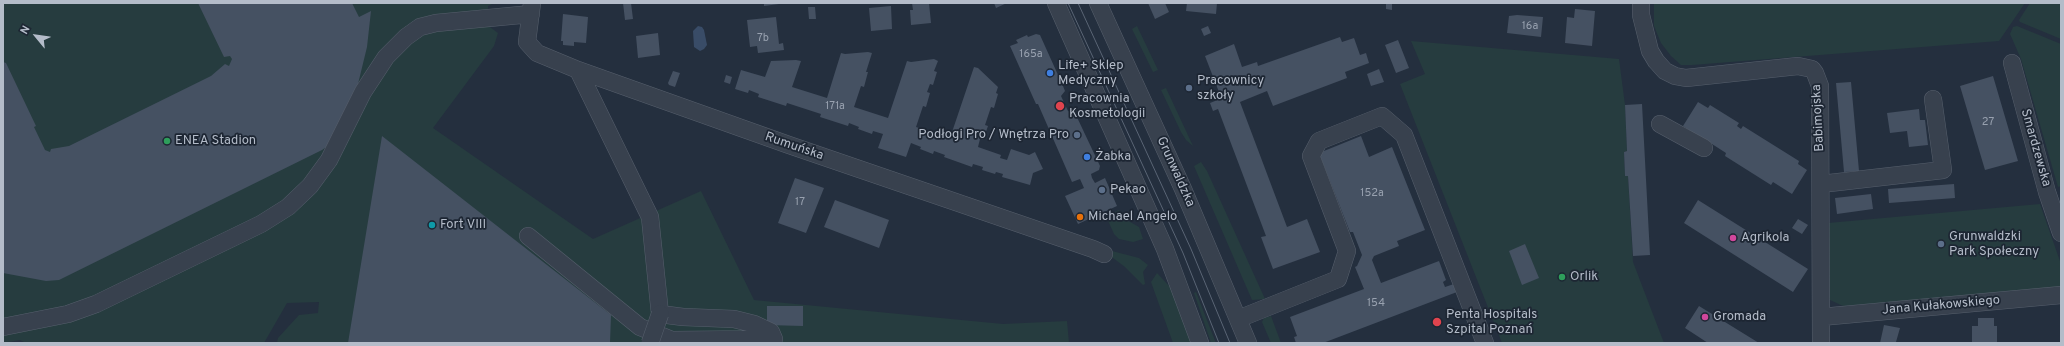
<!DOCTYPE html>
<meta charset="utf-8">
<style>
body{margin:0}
#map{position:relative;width:2064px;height:346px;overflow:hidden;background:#242f3e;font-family:Overpass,sans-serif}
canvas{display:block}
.frame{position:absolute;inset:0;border:4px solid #b4bcc9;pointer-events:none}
.north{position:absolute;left:16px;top:16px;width:40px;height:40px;-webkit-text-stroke:3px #1d2633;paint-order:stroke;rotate:299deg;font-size:11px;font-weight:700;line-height:16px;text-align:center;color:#b4bcc9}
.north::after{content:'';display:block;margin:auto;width:14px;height:18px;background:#b4bcc9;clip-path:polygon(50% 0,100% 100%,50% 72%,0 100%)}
</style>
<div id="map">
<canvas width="2064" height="346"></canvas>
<div class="frame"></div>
<div class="north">N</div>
</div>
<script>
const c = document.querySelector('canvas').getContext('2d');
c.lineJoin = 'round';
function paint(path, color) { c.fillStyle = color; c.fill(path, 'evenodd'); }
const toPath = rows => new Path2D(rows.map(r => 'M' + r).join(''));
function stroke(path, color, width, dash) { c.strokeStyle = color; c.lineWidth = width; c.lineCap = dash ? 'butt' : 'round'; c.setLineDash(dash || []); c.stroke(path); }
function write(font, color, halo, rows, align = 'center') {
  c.font = font + ' Overpass,sans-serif'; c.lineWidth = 3.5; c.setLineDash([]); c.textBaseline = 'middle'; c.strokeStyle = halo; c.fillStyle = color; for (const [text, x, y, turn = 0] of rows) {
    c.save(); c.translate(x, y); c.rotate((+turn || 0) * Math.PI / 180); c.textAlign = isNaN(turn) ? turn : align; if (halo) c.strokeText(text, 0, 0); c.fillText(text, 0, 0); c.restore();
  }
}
const green = toPath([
 [3,3,494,3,488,6,490,27,498,33,494,46,433,128,593,239,701,191,754,300,1003,324,1067,321,1069,343,277,343,278,338,299,315,318,313,319,302,287,303,264,343,26,343,20,340,3,343],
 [1654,3,2025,3,1999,41,1692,65,1681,65,1671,56,1661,43,1654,26],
 [2030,3,2061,3,2061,39,2020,22,2019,20],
 [1137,26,1158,70,1153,72,1132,29],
 [2017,26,2061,44,2061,186,2058,187,2021,59,2010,34,2013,27],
 [1411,41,1619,59,1625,105,1627,151,1624,152,1625,176,1628,176,1633,262,1664,343,1502,343,1400,84,1425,74],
 [1166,88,1193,146,1186,140,1181,132,1161,90],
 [1201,162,1207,171,1265,299,1252,300,1194,166],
 [2040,204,2061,264,2061,289,1843,306,1830,300,1824,291,1828,223],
 [1119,210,1123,218,1139,227,1143,239,1133,242,1119,239,1114,234,1106,216],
 [1112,251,1139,258,1148,265,1143,272,1145,284,1143,285,1125,267,1105,252],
 [1157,273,1172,289,1191,343,1173,343,1151,282],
 [1196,292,1210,328,1216,343,1211,343,1194,293],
 [1271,316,1281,343,1271,343,1262,322,1264,318]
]);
const water = toPath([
 [698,26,702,27,704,30,707,45,704,49,700,51,694,47,693,31]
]);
const building = toPath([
 [198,3,352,3,359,17,371,11,367,47,358,84,329,145,322,150,59,280,46,281,3,273,3,62,6,63,36,126,34,127,45,150,50,152,51,149,69,146,211,76,225,64,229,66,232,59,230,56,224,57],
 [623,3,631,3,633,19,625,20],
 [764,3,779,3,779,4,764,6],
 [912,3,929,3,931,23,911,25,910,10,913,10],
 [994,3,1007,3,996,8],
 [1148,3,1165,3,1169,12,1155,19],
 [1187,3,1217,3,1216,14,1186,11],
 [1386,3,1392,4,1392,10,1386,9],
 [891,6,892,29,871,31,869,8],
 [808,7,815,7,816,19,809,19],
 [1575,9,1595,11,1592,46,1565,43,1567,17,1574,18],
 [563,14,588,17,586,43,574,42,574,46,563,45,563,41,561,41],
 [1517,15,1543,17,1541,37,1507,33,1509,16],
 [776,17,779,44,783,43,784,50,758,53,757,46,750,47,747,20],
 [1208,26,1211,33,1204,36,1201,29],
 [658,33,660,55,638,58,636,36],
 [1036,34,1040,35,1063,86,1065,91,1061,96,1068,111,1075,113,1100,166,1099,170,1091,174,1092,178,1095,183,1105,178,1117,206,1078,224,1065,196,1084,188,1080,179,1072,182,1038,104,1036,104,1010,46,1018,43,1016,40,1027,35,1028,37],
 [1340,37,1342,42,1354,38,1360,55,1366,53,1369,63,1345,72,1347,78,1273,106,1267,91,1240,102,1287,227,1307,219,1320,252,1273,269,1261,237,1266,236,1218,109,1213,111,1210,103,1215,101,1212,94,1219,92,1205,56,1234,44,1242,67,1257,62,1258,66],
 [1398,40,1409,68,1396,73,1385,45],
 [868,52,872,53,866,72,868,72,864,87,861,86,854,107,888,118,907,61,911,62,934,59,938,61,934,71,937,72,933,85,930,84,927,92,930,93,926,107,923,106,916,127,950,138,974,67,978,68,998,87,996,93,998,94,994,108,991,107,985,125,988,126,983,140,980,139,978,147,1001,155,1000,158,1007,160,1011,149,1029,155,1035,152,1043,169,1033,173,1030,185,1002,177,1003,174,996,172,995,174,982,170,983,167,973,164,972,167,944,157,945,155,934,151,933,154,920,149,921,147,911,143,906,157,878,148,883,134,873,131,872,134,858,129,859,127,849,123,848,126,820,117,821,114,787,103,786,106,758,97,759,94,749,90,748,93,735,89,741,70,765,77,771,61,796,60,801,61,792,87,827,98,841,53,845,54],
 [1379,69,1384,82,1371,86,1367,74],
 [673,71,680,73,675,87,669,85,668,83],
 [726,75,732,77,730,84,724,82],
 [1993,76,2018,161,1985,170,1960,86],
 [1851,82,1859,171,1844,172,1836,83],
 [1698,102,1708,108,1710,105,1739,123,1737,126,1741,129,1743,126,1799,161,1798,164,1807,170,1792,194,1773,182,1771,185,1725,156,1726,153,1712,144,1711,147,1691,134,1692,132,1683,126],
 [1642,104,1650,255,1633,256,1628,176,1625,176,1624,152,1627,151,1625,105],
 [1919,109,1920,120,1925,120,1928,145,1909,147,1907,131,1890,133,1887,113],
 [382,136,611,315,610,343,348,343],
 [1361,136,1369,157,1392,147,1425,230,1397,241,1399,246,1374,256,1372,260,1381,283,1439,261,1446,280,1443,282,1445,287,1454,284,1457,292,1323,343,1296,343,1294,337,1297,336,1290,317,1364,289,1355,267,1357,266,1362,255,1353,232,1350,232,1319,153],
 [795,178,824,188,806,233,778,223],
 [1954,184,1955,198,1889,203,1888,189],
 [1871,194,1873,209,1837,214,1835,198],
 [835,200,889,220,879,248,824,227],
 [1698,200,1808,269,1793,292,1684,223],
 [1798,219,1808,225,1802,234,1792,228],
 [1525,244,1539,278,1522,285,1509,251],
 [767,306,803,306,803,326,767,325],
 [1699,306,1759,343,1708,343,1685,328],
 [1978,318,1994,318,1994,326,1997,326,1997,343,1972,343,1972,326,1978,326],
 [1884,325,1900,328,1896,342,1899,343,1880,343]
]);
const minor = toPath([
 [532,3,527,42,537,53,578,70,789,145,1093,249,1104,254],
 [1056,3,1165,249,1200,343],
 [1098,3,1183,189,1248,343],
 [1641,3,1641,15,1650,51,1656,61,1665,71,1675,76,1686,78,1798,66,1812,69,1815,73,1820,86,1821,343],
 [2012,63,2047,192,2061,233],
 [1660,124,1704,148],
 [1821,184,1943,170,1933,99],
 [528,236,640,327,672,340,774,339,771,332,754,324,734,319,683,317,660,314,650,217,578,70],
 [1821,317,2061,295],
 [1238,319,1338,279,1347,251,1311,156,1319,141,1382,116,1404,135,1485,343],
 [3,327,68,314,96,304,261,224,288,207,310,186,329,160,363,92,386,57,406,37,420,27,436,23,531,14]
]);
const tram = toPath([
 [1068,3,1183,253,1219,343],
 [1078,3,1191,249,1230,343]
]);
const minorBridge = toPath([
 [650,343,660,314]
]);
const markers = [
 [1050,73,4,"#3f7fe0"],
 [1189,88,4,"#5c6f8a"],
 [1060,106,5,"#e0444e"],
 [1077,135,4,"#5c6f8a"],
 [167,141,4,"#2e9e5b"],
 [1087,157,4,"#3f7fe0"],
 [1102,190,4,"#5c6f8a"],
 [1080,217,4,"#e8710a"],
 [432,225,4,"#0f9aa8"],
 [1733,238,4,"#d1479c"],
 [1941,244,4,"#5c6f8a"],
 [1562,277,4,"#2e9e5b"],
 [1705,317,4,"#d1479c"],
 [1437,322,5,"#e0444e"]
];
const numberNames = [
 ["16a",1530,27],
 ["7b",763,39],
 ["165a",1031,55],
 ["171a",835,107],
 ["27",1988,123],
 ["152a",1372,194],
 ["17",800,203],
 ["154",1376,304]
];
const poiNames = [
 ["Life+ Sklep",1058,66],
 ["Medyczny",1058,81],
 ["Pracownicy",1197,81],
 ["szkoły",1197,96],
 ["Pracownia",1069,99],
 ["Kosmetologii",1069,114],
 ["Podłogi Pro / Wnętrza Pro",1069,135,"right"],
 ["ENEA Stadion",175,141],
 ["Żabka",1095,157],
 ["Pekao",1110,190],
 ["Michael Angelo",1088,217],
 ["Fort VIII",440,225],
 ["Grunwaldzki",1949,237],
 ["Park Społeczny",1949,252],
 ["Agrikola",1741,238],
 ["Orlik",1570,277],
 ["Penta Hospitals",1446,315],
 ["Szpital Poznań",1446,330],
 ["Gromada",1713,317]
];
const streetNames = [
 ["Babimojska",1819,118,-93],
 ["Rumuńska",794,147,19],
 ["Smardzewska",2035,148,74],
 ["Grunwaldzka",1175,172,66],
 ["Jana Kułakowskiego",1941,306,-5]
];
paint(green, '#263c3f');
paint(water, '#394c67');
paint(building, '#455162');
stroke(minor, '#565f6c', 18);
stroke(minor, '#38414e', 17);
stroke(tram, '#5a6575', 1);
stroke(minorBridge, '#565f6c', 18, []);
stroke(minorBridge, '#38414e', 17);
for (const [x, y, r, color] of markers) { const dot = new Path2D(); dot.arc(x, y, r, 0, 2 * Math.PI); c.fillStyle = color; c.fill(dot); stroke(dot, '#1d2633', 1.5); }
write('11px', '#98a1af', null, numberNames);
write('13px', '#b4bcc9', '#1d2633', poiNames, 'left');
write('13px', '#b4bcc9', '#1d2633', streetNames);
</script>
